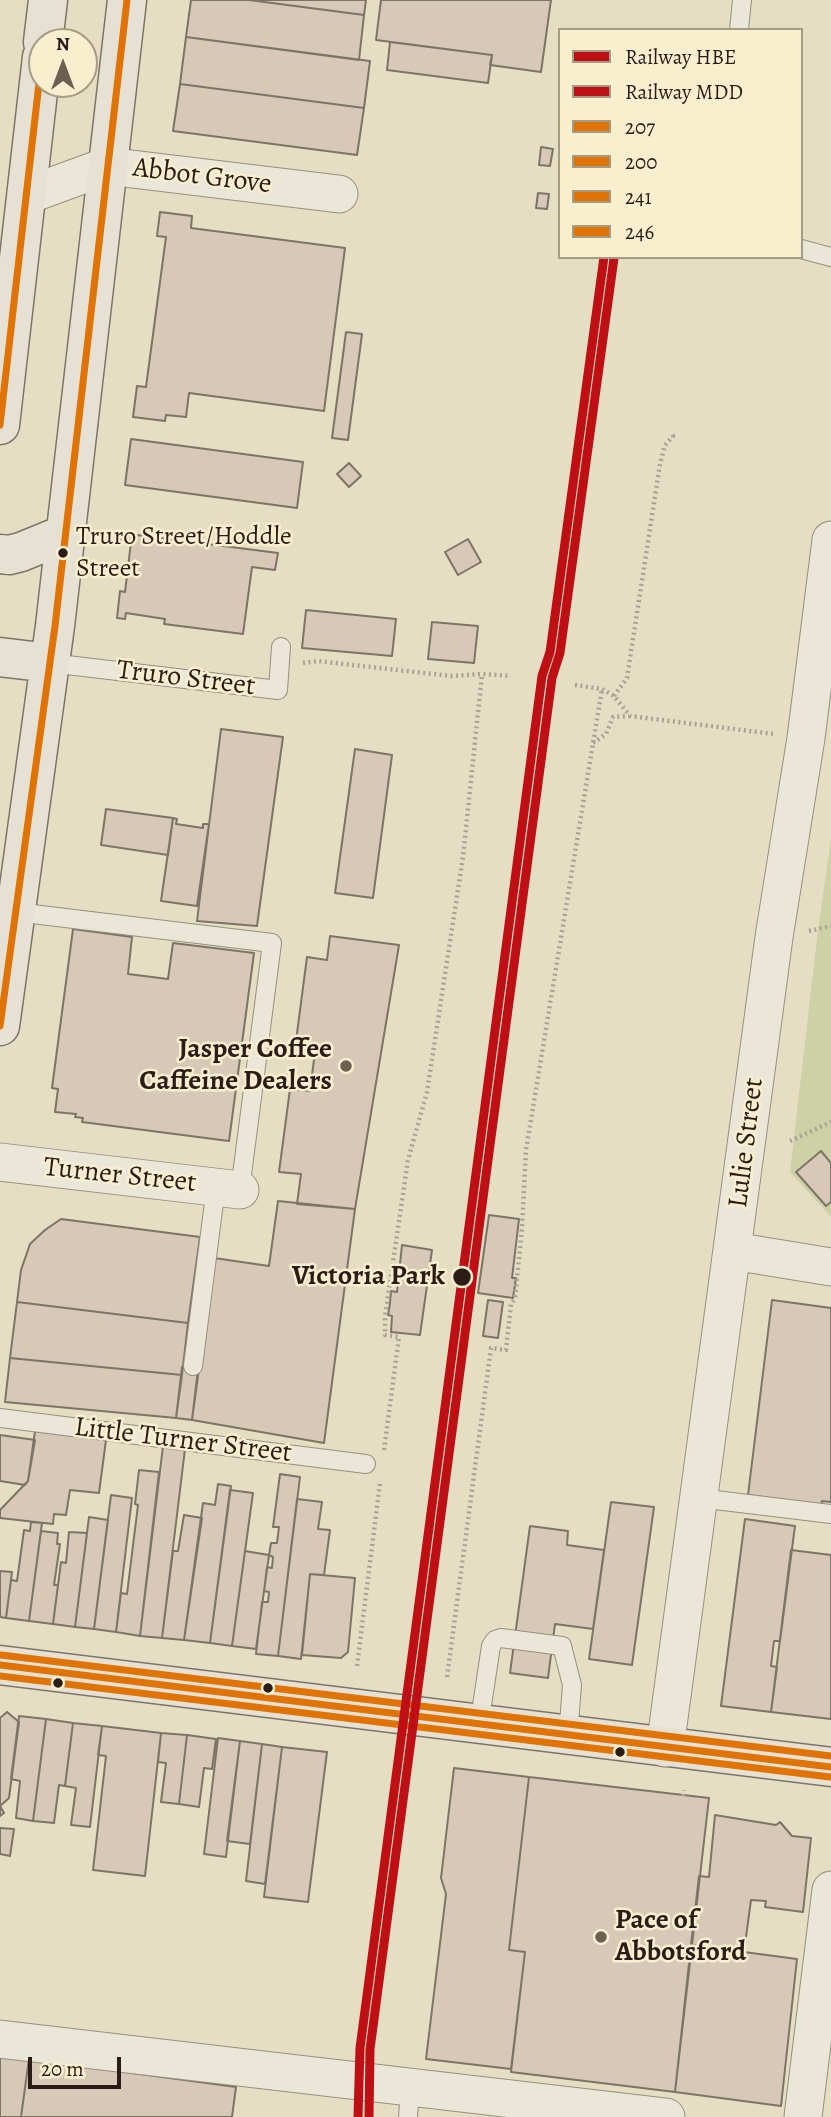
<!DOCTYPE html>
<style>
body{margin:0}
#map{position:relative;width:831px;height:2117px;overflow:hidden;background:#e6dec3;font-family:Alegreya,serif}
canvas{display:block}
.legend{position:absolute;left:558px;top:28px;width:245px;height:231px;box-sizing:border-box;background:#f8efcf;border:2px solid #a69b85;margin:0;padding:9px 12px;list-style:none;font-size:21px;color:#2b1c17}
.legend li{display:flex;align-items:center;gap:14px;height:35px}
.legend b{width:35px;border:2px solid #a69b85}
.north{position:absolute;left:28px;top:28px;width:70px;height:70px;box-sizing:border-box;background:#f8efcf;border:2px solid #a69b85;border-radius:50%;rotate:0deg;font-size:19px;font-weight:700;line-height:28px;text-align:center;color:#2b1c17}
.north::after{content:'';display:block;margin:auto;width:24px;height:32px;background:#6c6053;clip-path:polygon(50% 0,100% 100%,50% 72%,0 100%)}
.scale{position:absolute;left:28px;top:2057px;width:93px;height:32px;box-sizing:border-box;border:4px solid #2b1c17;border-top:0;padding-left:9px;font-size:21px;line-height:24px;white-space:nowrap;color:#2b1c17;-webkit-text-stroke:5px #f8efcf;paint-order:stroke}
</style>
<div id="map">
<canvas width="831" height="2117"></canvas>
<ul class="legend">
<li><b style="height:9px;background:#be1014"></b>Railway HBE</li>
<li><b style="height:9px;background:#be1014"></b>Railway MDD</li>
<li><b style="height:9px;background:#df7303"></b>207</li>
<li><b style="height:9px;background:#df7303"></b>200</li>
<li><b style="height:9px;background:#df7303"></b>241</li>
<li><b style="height:9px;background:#df7303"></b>246</li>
</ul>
<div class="north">N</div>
<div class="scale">20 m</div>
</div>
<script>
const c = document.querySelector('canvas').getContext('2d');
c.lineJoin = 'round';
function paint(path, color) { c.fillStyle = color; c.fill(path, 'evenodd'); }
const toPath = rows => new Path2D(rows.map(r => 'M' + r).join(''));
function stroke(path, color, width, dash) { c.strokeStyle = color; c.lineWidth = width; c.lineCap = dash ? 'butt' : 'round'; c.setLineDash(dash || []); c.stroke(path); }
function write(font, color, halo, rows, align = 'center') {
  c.font = font + ' Alegreya,serif'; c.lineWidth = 5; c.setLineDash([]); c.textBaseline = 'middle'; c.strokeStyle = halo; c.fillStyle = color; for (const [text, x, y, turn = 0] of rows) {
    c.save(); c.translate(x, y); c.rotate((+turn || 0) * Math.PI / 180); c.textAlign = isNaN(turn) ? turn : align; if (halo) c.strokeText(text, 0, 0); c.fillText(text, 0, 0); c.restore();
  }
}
const green = toPath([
 [831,839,831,1217,790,1172,818,930]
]);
const building = toPath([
 [191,0,249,0,364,15,359,60,186,37,191,0],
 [249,0,366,0,364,15,249,0],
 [381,0,551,0,541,72,490,65,492,55,376,40,381,0],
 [186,37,370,61,364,108,180,84,186,37],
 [390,42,492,55,488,83,387,70,390,42],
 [180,84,364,108,357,155,173,131,180,84],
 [541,147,553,149,550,166,539,165,541,147],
 [538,193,549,194,547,209,536,208,538,193],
 [160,212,192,216,191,228,345,248,324,411,189,393,186,417,166,415,165,421,133,417,137,386,146,387,166,237,157,236,160,212],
 [346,332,362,334,348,440,332,438,346,332],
 [131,439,303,462,297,508,125,485,131,439],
 [349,463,361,476,349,487,337,474,349,463],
 [121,533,278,553,275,570,252,567,243,634,164,624,165,619,126,613,125,619,117,618,120,591,125,592,131,542,120,540,121,533],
 [468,539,481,562,458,575,445,552,468,539],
 [306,610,396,619,392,656,302,648,306,610],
 [432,622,478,626,474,663,428,659,432,622],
 [221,729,283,737,257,926,197,921,221,729],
 [355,749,392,755,373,898,335,893,355,749],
 [106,809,173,818,168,855,101,845,106,809],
 [173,818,177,819,176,824,203,828,203,824,209,824,197,906,161,901,173,818],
 [73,929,132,937,128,974,168,979,173,943,254,953,229,1141,82,1122,83,1118,75,1117,76,1114,55,1112,58,1089,52,1088,73,929],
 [330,936,399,945,355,1209,297,1204,301,1174,279,1172,290,1089,310,1091,316,1044,296,1041,307,957,327,960,330,936],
 [821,1151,831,1163,831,1202,826,1206,796,1172,821,1151],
 [278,1201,355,1209,324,1443,192,1420,214,1258,269,1266,278,1201],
 [489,1215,519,1219,512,1278,516,1278,513,1298,478,1293,489,1215],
 [61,1219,200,1237,188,1323,17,1302,21,1270,30,1244,45,1230,61,1219],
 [402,1245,432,1250,420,1335,391,1332,392,1316,388,1315,390,1303,391,1291,397,1292,402,1245],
 [488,1300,503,1302,498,1338,483,1336,488,1300],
 [772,1300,831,1308,831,1502,822,1501,821,1505,748,1495,772,1300],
 [17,1302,188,1323,182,1375,10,1358,17,1302],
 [10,1358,182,1375,176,1418,5,1402,10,1358],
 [182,1367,198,1369,192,1420,176,1418,182,1367],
 [35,1431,106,1440,99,1493,70,1490,66,1515,54,1514,53,1524,0,1518,0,1510,28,1481,35,1431],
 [0,1435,35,1440,28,1481,25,1485,0,1481,0,1435],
 [163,1446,185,1449,162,1638,140,1636,163,1446],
 [139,1470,159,1472,140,1636,116,1632,121,1593,127,1594,138,1505,135,1504,139,1470],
 [280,1474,300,1477,278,1656,256,1654,262,1602,268,1602,269,1592,264,1591,267,1567,272,1568,273,1557,269,1555,271,1543,277,1543,279,1527,273,1527,280,1474],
 [218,1484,231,1486,210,1643,184,1640,203,1503,215,1505,218,1484],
 [230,1490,253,1493,232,1646,210,1643,230,1490],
 [111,1495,132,1498,116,1632,94,1629,111,1495],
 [297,1499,322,1502,318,1529,330,1530,324,1575,310,1574,301,1659,278,1656,297,1499],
 [611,1502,654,1507,632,1665,589,1659,611,1502],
 [184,1515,202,1518,184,1640,162,1638,173,1551,178,1551,184,1515],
 [89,1517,108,1520,94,1629,75,1627,89,1517],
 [745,1519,795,1526,780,1641,774,1641,771,1666,777,1667,771,1712,721,1706,745,1519],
 [31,1522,42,1523,29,1621,6,1618,11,1580,17,1581,24,1530,30,1531,31,1522],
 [530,1526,568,1531,567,1545,604,1550,593,1629,555,1624,548,1678,510,1673,530,1526],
 [41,1531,58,1533,57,1544,60,1544,54,1585,58,1585,53,1624,29,1621,41,1531],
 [69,1532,87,1533,75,1627,53,1624,61,1562,66,1563,69,1532],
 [791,1550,831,1555,831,1719,771,1712,791,1550],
 [245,1551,269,1555,256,1649,232,1646,245,1551],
 [0,1571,12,1572,6,1618,0,1617,0,1571],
 [310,1574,355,1578,348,1652,341,1658,302,1655,310,1574],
 [7,1712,19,1722,9,1798,0,1806,4,1813,0,1816,0,1718,7,1712],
 [19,1716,46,1719,33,1821,16,1818,20,1781,11,1779,19,1716],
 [46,1719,73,1723,65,1786,59,1785,54,1823,33,1821,46,1719],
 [73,1723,102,1726,90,1827,71,1825,76,1788,65,1786,73,1723],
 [102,1726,161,1733,145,1876,93,1870,106,1756,98,1755,102,1726],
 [161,1733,187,1735,179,1804,161,1802,166,1763,158,1762,161,1733],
 [187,1735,216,1739,212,1769,204,1768,199,1807,179,1804,187,1735],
 [218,1738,240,1741,226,1857,204,1854,218,1738],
 [240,1741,262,1744,250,1844,227,1841,240,1741],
 [262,1744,282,1747,265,1884,246,1881,262,1744],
 [282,1747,327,1752,308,1902,264,1897,282,1747],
 [454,1768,529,1777,509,1950,525,1952,511,2069,426,2059,446,1894,441,1878,454,1768],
 [529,1777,709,1798,675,2092,511,2072,525,1952,509,1950,529,1777],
 [715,1815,776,1825,780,1822,792,1836,811,1838,803,1912,765,1907,766,1901,751,1900,744,1952,691,1945,699,1876,709,1877,715,1815],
 [0,1828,14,1829,10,1856,0,1854,0,1828],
 [691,1945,797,1959,781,2106,675,2092,691,1945],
 [0,2055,29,2059,21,2117,0,2117,0,2055],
 [29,2059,236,2087,232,2117,21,2117,29,2059]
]);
const path = toPath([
 [303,663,317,661,451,676,482,674,511,676],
 [575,685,602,689,614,696,630,716,774,734],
 [614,696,627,678,660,464,665,445,673,436,670,434],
 [593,743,606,734,613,717,629,716],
 [809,931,831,926],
 [790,1141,831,1122],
 [384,1450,399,1337,385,1335,385,1317,408,1160,427,1092,463,857,482,674],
 [357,1666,380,1483],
 [447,1677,491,1348,506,1350,511,1304,515,1299,522,1228,526,1150,602,689],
 [683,1796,684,1790]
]);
const lane = toPath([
 [739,30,742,0],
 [801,249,831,257],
 [50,663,278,690,281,647],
 [16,912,272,943,240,1190],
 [193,1366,216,1187],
 [0,1418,366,1464],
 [699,1498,831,1514],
 [479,1725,491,1646,495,1640,501,1638,562,1646,572,1685,568,1736],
 [408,2117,410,2088]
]);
const street = toPath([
 [28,195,107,166,339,194],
 [0,1162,240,1190],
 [733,1251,831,1267],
 [665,1748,774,937,806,738,831,540],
 [0,2039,666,2117],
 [803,2117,831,1890]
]);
const primary = toPath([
 [0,1665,831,1767]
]);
const highway = toPath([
 [43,42,48,0],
 [0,425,42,57],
 [0,554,9,555,21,552,65,534],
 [0,657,50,663],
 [0,1026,55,626,127,0]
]);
const bus1 = toPath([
 [0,1665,831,1767]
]);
const bus2 = toPath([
 [0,1676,830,1777]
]);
const bus3 = toPath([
 [1,1655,831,1756]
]);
const bus4 = toPath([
 [0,425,42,57],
 [0,1026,55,626,127,0]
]);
const rail1 = toPath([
 [358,2117,360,2048,542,676,550,652,604,257]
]);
const rail2 = toPath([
 [369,2117,370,2049,552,678,560,653,614,258]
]);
const markers = [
 [63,553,6,"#2b1c17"],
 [346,1066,7,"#6c6053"],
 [462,1277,10,"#2b1c17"],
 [58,1683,6,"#2b1c17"],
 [268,1688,6,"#2b1c17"],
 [620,1752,6,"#2b1c17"],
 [601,1937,7,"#6c6053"]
];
const busNames = [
 ["Truro Street/Hoddle",76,538],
 ["Street",76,570]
];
const streetNames = [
 ["Abbot Grove",202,177,7],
 ["Truro Street",186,679,7],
 ["Lulie Street",747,1143,-83],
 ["Turner Street",120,1176,6],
 ["Little Turner Street",183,1441,7]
];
const poiNames = [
 ["Jasper Coffee",332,1050],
 ["Caffeine Dealers",332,1082],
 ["Pace of",615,1921,"left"],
 ["Abbotsford",615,1953,"left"]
];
const stopNames = [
 ["Victoria Park",445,1277]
];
paint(green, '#ced0a6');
paint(building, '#d8c8b7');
stroke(building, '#7b7568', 2);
stroke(lane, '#958f7f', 20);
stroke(street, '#958f7f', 39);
stroke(primary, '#7b7568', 41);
stroke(highway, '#7b7568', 41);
stroke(path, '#a6a298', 4.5, [2, 3.5]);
stroke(lane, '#eae6d8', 18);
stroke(street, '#eae6d8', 37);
stroke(primary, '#e6e1d2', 38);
stroke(highway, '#e6e1d2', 38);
stroke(bus1, '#df7303', 7);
stroke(bus2, '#df7303', 7);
stroke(bus3, '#df7303', 7);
stroke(bus4, '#df7303', 7);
stroke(rail1, '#be1014', 9);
stroke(rail2, '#be1014', 9);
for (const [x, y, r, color] of markers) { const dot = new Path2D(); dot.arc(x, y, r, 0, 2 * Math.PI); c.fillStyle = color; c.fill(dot); stroke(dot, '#f8efcf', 2.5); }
write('26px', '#2b1c17', '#f8efcf', busNames, 'left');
write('28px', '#2b1c17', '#f8efcf', streetNames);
write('bold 28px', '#2b1c17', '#f8efcf', poiNames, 'right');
write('bold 28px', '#2b1c17', '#f8efcf', stopNames, 'right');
</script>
